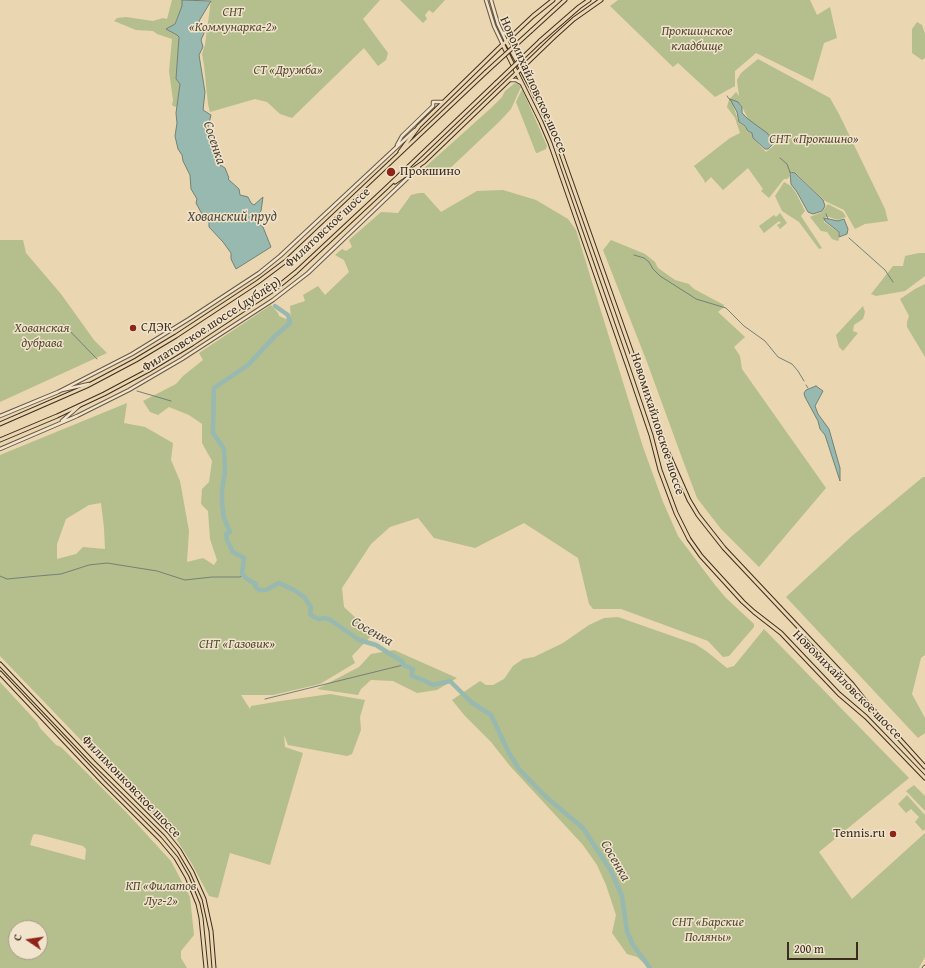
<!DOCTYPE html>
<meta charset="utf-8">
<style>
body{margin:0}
#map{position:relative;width:925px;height:968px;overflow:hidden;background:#ead6b0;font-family:"Gentium Book Plus",serif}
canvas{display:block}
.north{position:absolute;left:8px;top:920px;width:40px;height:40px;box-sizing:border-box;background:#f1e4cc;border:1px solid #a99b86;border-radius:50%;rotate:283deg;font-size:11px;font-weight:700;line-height:16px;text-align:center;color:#3e2d1e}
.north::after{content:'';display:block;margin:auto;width:14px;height:18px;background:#8f2418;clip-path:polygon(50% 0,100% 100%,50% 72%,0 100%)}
.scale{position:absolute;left:787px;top:942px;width:71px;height:18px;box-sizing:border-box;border:2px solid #3e2d1e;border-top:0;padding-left:5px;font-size:12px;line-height:14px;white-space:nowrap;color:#3e2d1e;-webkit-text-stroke:3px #f1e4cc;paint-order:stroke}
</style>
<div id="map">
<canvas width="925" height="968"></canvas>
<div class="north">С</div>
<div class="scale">200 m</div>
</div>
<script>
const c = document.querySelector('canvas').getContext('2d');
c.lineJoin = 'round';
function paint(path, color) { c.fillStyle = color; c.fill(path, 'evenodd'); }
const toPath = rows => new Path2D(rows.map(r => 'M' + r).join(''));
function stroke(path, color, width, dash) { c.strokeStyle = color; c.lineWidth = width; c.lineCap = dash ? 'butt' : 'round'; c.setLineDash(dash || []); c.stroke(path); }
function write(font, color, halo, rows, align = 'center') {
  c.font = font + ' "Gentium Book Plus",serif'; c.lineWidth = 3; c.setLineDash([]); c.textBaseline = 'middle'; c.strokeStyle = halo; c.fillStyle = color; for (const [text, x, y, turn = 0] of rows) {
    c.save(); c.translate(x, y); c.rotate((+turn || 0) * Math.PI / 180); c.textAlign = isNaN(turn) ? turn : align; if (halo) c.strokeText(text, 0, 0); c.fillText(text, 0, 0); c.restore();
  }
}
const green = toPath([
 [172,0,182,0,182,6,171,32,177,35,179,37,176,79,180,84,177,106,175,107,172,105,173,100,169,71,172,39,157,34,153,31,136,30,114,21,117,18,126,17,153,21,163,18,167,19],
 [211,0,380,0,363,19,388,53,386,60,378,66,364,48,292,118,280,114,267,102,255,99,210,112,208,104,204,65,202,54,205,45],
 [400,0,445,0,433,13,429,10,425,15,427,19,423,23],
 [618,0,810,0,817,15,830,7,837,38,824,43,813,81,756,53,735,71,735,86,715,97,678,63,673,67,610,6],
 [917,22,922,25,925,34,925,58,922,60,912,53,912,29],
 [758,59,830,98,840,116,885,209,888,221,865,224,855,229,844,210,825,201,796,173,791,171,789,173,790,176,787,179,784,179,769,198,761,191,763,189,748,168,723,190,711,177,705,183,704,180,694,166,730,138,740,133,735,118,727,107,729,100,736,92,739,96,737,80,741,73],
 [738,102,742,106,745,113,749,120,773,138,776,144,766,152,752,137,752,133,748,132,745,127,739,123,733,105],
 [515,83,518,84,521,87,511,109,500,121,443,175,423,174,419,176,423,169,491,108,502,97,505,91],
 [522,89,547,146,546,149,537,153,536,153,516,102],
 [784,182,791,186,796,193,805,211,801,216,822,248,819,249,799,222,782,211,775,196],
 [503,190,536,200,568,219,576,230,643,447,663,502,678,536,715,585,726,598,754,624,754,627,729,656,723,657,708,641,621,609,593,609,589,604,578,558,524,523,475,548,434,538,418,518,390,527,371,544,342,588,344,607,373,634,352,656,355,663,320,684,273,695,241,695,250,709,251,706,281,701,330,694,365,700,360,717,361,730,352,754,347,756,288,745,284,735,285,747,303,753,270,865,230,853,218,898,209,896,192,864,177,840,0,656,0,455,127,403,124,423,145,427,173,443,171,460,180,481,189,531,187,562,203,558,214,565,217,560,210,539,208,511,201,504,202,489,209,482,212,461,202,443,202,424,189,415,169,407,158,415,150,412,143,401,176,384,183,376,203,360,199,353,271,305,278,313,279,316,291,321,290,306,305,301,303,295,318,286,325,295,349,272,344,260,335,255,342,249,346,251,352,247,349,240,381,212,398,213,411,195,419,193,424,193,441,212,477,191],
 [101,503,104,528,105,549,83,547,76,554,57,559,57,544,66,519,89,505],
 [828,204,843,212,846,217,838,220,829,217,824,217,824,222,838,232,839,239,838,241,832,239,827,232,821,231,810,217,822,212],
 [780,213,787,223,780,229,777,225,781,223,779,221,764,233,759,226,774,215,776,217],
 [0,240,23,240,26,253,61,294,94,340,107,353,0,402],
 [611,240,645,254,655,262,658,268,675,280,689,284,694,289,724,305,724,307,718,312,745,337,734,347,740,356,742,369,826,488,759,567,721,529,697,498,682,458,647,362,603,250],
 [919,253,925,253,925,276,905,291,876,296,871,294,893,266,903,266,905,256],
 [925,284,925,357,907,327,907,322,909,316,900,299,915,289],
 [863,306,865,312,863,319,854,325,853,331,858,333,843,351,839,347,836,335],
 [923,477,925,477,925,655,921,658,912,694,925,718,925,733,918,738,786,597,852,536],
 [618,617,695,644,706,651,727,668,734,666,764,629,909,778,819,852,852,899,925,833,925,957,919,968,647,968,645,964,637,957,627,954,612,933,616,915,606,885,597,865,583,845,510,766,491,742,465,716,452,700,480,681,486,685,493,685,504,679,513,666,523,659,534,657,563,643,589,625,604,618],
 [394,650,457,678,437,690,417,693,393,681,371,680,361,689,358,695,317,689,359,667,371,654],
 [0,682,37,722,40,728,56,745,61,747,126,812,171,861,190,897,194,935,181,951,181,958,187,968,0,968],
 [35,834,41,835,83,846,86,849,85,860,30,845,33,835],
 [16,928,40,928,40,952,16,952],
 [914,785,925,796,925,811,906,791],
 [907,795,925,815,925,829,923,831,915,822,919,817,911,809,906,813,898,804]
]);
const water = toPath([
 [182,0,211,1,199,21,205,31,201,40,203,47,199,55,205,92,203,110,211,115,208,127,214,134,213,140,210,145,217,163,225,168,229,178,228,179,239,189,240,195,248,197,251,203,254,205,263,197,261,211,257,215,259,224,263,227,271,247,236,269,231,259,231,253,223,242,209,227,209,223,203,216,196,203,197,199,191,189,190,175,183,161,182,155,178,149,175,136,177,123,176,113,180,84,176,79,179,37,177,35,166,29,175,24,182,6,182,0],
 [730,99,738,102,742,107,742,113,748,119,767,133,772,139,774,143,768,149,765,149,753,138,752,133,748,131,745,126,739,122,737,112,730,99],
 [790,172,795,173,823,200,825,206,822,211,813,214,808,212,797,192,791,184,790,172],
 [824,218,838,221,844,219,848,229,847,234,839,237,839,232,825,221,824,218],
 [816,386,823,391,815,406,818,414,829,429,840,468,840,481,825,435,820,429,818,421,805,397,804,393,806,390,816,386]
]);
const stream = toPath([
 [727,96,730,100],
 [780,158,787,164,790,172],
 [826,214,828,219],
 [849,238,885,270,893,282],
 [634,255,644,258,649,262,653,269,660,276,690,295,696,299,726,308,744,326,765,341,778,357,792,364,798,371,804,381],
 [63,324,97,359],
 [806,385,808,388],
 [137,391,171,401],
 [0,576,7,579,38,576,61,574,89,565,107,563,157,571,185,580,212,577,240,577,243,575],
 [265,699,403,665]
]);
const river = toPath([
 [275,306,288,315,290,323,275,336,248,365,214,388,213,433,224,449,225,471,222,490,222,503,224,518,230,532,226,534,227,540,233,552,244,558,242,574,247,579,256,584,255,586,259,590,266,590,279,583,294,590,304,597,311,607,310,614,314,617,319,619,326,618,332,621,359,640,376,645,403,662,403,665,413,669,412,672,412,676,423,680,433,685,450,681,471,702,491,715,509,753,519,769,545,796,583,828,611,871,622,896,627,931,633,945,650,968]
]);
const minor = toPath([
 [486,0,494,26,503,45],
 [491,0,498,24,506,41],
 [502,32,508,35,514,34],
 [510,80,516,80,521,83],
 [397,145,402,136,433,106,433,102,443,102],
 [62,390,89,384],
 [0,416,58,392,132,354,189,319,259,273,280,256,415,130],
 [62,421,79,406],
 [0,449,77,416,129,390,182,359,273,300,308,273,419,167],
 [924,968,925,967]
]);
const major = toPath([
 [531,31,565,0],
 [506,41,531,87,555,136,664,444,689,500,698,515,724,548,852,684,867,703,925,767],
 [540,41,579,7,589,0],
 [503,45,541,122,550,143,628,367,651,435,660,470,676,513,689,539,701,556,743,602,754,612,781,633,839,694,866,717,925,778],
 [400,152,419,126,498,49,533,16,553,0],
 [395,182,424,162,554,37,574,19,601,0],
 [0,424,87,386,136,360,176,336,258,282,286,261,486,72],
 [0,440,57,416,104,394,149,370,192,344,275,289,296,272,386,188,496,83],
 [0,664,93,762,166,834,179,850,192,872,204,899,211,931,214,968],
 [0,673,103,782,160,839,176,858,187,877,198,904,201,918,206,968]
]);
const majorBridge = toPath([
 [486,72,531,31],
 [496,83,540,41]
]);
const markers = [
 [391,172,5,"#8f2418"],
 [133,328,4,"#8f2418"],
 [893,834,4,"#8f2418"]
];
const parkNames = [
 ["СНТ",233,13],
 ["«Коммунарка-2»",233,28],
 ["Прокшинское",697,32],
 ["кладбище",697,47],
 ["СТ «Дружба»",288,71],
 ["СНТ «Прокшино»",814,140],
 ["Хованская",42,329],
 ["дубрава",42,344],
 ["СНТ «Газовик»",237,645],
 ["КП «Филатов",161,887],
 ["Луг-2»",161,902],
 ["СНТ «Барские",708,923],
 ["Поляны»",708,938]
];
const streetNames = [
 ["Новомихайловское шоссе",533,85,66],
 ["Филатовское шоссе",328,228,-43],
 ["Филатовское шоссе (дублёр)",212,325,-33],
 ["Новомихайловское шоссе",657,424,72],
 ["Новомихайловское шоссе",847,685,45],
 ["Филимонковское шоссе",131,787,46]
];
const poiNames = [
 ["Прокшино",400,172],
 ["СДЭК",141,328],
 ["Tennis.ru",885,834,"right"]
];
const waterNames = [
 ["Сосенка",214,143,71],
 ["Хованский пруд",232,217],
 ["Сосенка",372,632,29],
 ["Сосенка",615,861,60]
];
paint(green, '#b5be8d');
paint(water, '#98b9af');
stroke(water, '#748175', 1);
stroke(stream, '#748175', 1);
stroke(river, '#98b9af', 4.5);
stroke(minor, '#695742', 4.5);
stroke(major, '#3e2d1e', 5);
stroke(minor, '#f1e4cc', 2.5);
stroke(major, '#ead6b0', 3);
stroke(majorBridge, '#3e2d1e', 5, []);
stroke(majorBridge, '#ead6b0', 3);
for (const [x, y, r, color] of markers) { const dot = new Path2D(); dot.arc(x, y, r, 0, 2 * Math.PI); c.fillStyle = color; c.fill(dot); stroke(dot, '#f1e4cc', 1.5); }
write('italic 13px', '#564a34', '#f1e4cc', parkNames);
write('13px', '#3e2d1e', '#f1e4cc', streetNames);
write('13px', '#3e2d1e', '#f1e4cc', poiNames, 'left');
write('italic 14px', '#50493b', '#f1e4cc', waterNames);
</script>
